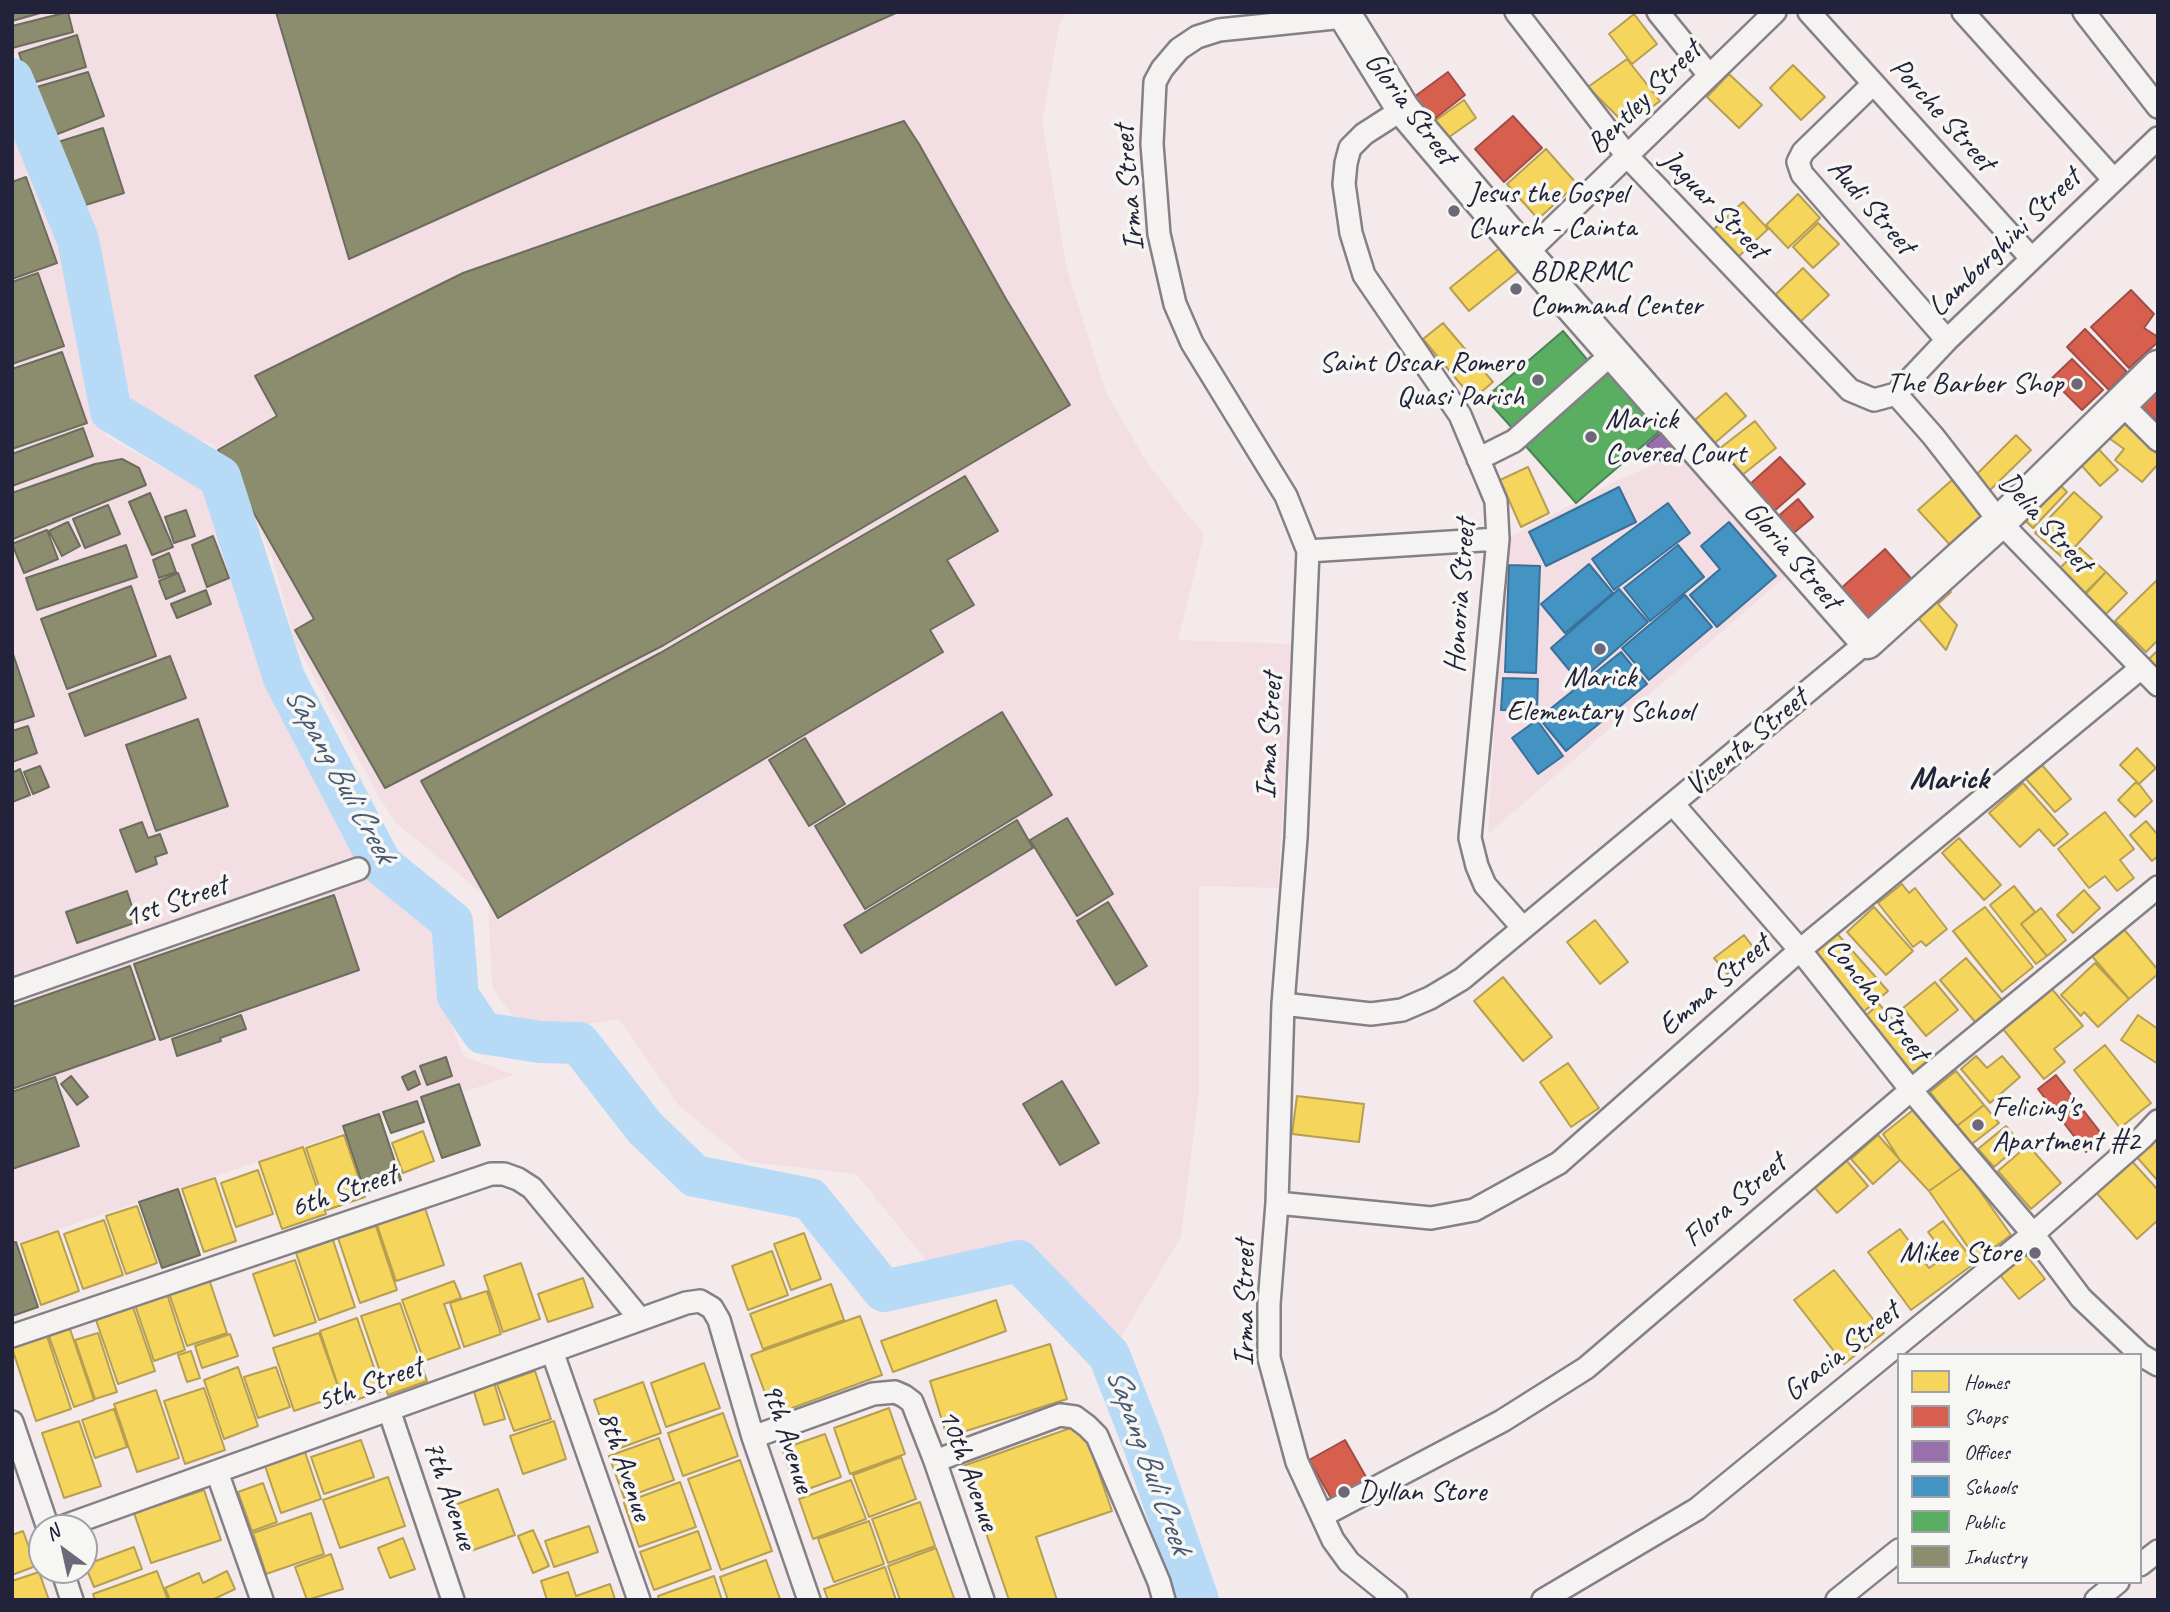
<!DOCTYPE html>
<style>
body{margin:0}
#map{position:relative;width:2170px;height:1612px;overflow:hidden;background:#f4eaec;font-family:Caveat,sans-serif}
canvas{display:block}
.frame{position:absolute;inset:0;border:14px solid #22223b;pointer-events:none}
.legend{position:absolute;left:1897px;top:1353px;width:245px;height:231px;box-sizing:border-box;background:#f6f6f2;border:2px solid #a1a1a9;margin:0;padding:9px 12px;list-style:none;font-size:21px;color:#22223b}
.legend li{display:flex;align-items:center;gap:14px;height:35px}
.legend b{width:35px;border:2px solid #a1a1a9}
.north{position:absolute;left:28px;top:1514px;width:70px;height:70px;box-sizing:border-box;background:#f6f6f2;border:2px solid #a1a1a9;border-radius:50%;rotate:327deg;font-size:19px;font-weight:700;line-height:28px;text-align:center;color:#22223b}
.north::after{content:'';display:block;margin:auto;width:24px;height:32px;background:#6c6879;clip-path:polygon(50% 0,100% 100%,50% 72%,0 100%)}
</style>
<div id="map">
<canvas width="2170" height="1612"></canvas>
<div class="frame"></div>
<ul class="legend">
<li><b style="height:19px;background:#f6d55c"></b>Homes</li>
<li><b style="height:19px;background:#d6604d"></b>Shops</li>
<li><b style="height:19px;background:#9970ab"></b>Offices</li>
<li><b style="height:19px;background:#4393c3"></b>Schools</li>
<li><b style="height:19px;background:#5aae61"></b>Public</li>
<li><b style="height:19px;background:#8c8c6e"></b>Industry</li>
</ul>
<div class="north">N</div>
</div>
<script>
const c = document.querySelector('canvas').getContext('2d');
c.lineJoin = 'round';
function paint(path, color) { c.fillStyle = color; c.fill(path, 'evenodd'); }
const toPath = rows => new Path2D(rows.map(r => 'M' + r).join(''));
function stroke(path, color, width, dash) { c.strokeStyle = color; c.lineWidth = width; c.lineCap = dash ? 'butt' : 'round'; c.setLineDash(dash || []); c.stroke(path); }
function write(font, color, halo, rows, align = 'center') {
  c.font = font + ' Caveat,sans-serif'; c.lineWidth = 7; c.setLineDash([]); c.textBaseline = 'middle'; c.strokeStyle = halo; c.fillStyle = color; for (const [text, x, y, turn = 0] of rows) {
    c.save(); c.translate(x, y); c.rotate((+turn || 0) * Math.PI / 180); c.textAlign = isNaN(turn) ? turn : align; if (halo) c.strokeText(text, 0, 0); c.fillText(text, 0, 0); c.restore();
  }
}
const built = toPath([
 [12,12,1067,12,1060,21,1042,122,1067,269,1106,393,1148,464,1204,535,1178,640,1293,644,1278,888,1199,886,1199,1092,1181,1237,1119,1340,1036,1247,934,1270,856,1174,748,1162,679,1106,619,1019,552,1030,512,1015,492,987,488,898,396,823,379,797,295,642,272,557,229,459,212,444,140,421,116,360,87,251,12,47],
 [12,118,60,254,106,436,216,498,284,694,367,874,433,924,442,998,463,1056,514,1075,12,1245],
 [1686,452,1785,577,1488,834,1504,562,1508,538,1617,480]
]);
const homes = toPath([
 [1634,14,1657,44,1632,64,1609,34,1634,14],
 [1627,59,1660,101,1632,122,1619,118,1588,87,1627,59],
 [1793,65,1825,97,1801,120,1770,88,1793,65],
 [1729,74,1762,105,1739,128,1707,97,1729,74],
 [1464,100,1476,118,1445,140,1432,123,1464,100],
 [1546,149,1577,184,1538,219,1507,184,1546,149],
 [1798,194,1820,218,1788,248,1766,225,1798,194],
 [1743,202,1768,229,1736,259,1711,232,1743,202],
 [1818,223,1839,244,1813,268,1793,247,1818,223],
 [1502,246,1521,269,1469,311,1450,288,1502,246],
 [1803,268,1829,295,1799,323,1774,296,1803,268],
 [1443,323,1493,382,1473,399,1423,339,1443,323],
 [1726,393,1746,416,1709,448,1689,425,1726,393],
 [2116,416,2158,455,2158,464,2142,482,2115,460,2124,449,2102,433,2116,416],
 [1755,421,1776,448,1741,476,1719,449,1755,421],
 [2016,435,2031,450,1987,493,1972,479,2016,435],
 [2091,441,2118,470,2100,486,2074,457,2091,441],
 [1528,467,1549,513,1521,527,1500,480,1528,467],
 [2052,477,2067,492,2033,528,2017,513,2052,477],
 [1952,480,1985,517,1952,547,1918,510,1952,480],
 [2074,492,2102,517,2064,559,2035,533,2074,492],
 [2080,548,2106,572,2081,599,2055,573,2080,548],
 [2106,572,2127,593,2106,614,2085,593,2106,572],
 [2158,579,2158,640,2146,652,2115,621,2158,579],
 [1944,587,1951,592,1938,604,1957,625,1946,650,1914,613,1944,587],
 [2158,650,2158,671,2147,661,2158,650],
 [2137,748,2156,768,2139,784,2120,765,2137,748],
 [2042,765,2071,799,2055,812,2026,779,2042,765],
 [2023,783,2068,834,2054,846,2039,829,2020,847,1989,813,2023,783],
 [2135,783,2139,784,2152,801,2135,817,2118,800,2135,783],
 [2105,812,2134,849,2120,860,2134,878,2117,891,2105,876,2089,888,2058,849,2105,812],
 [2146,821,2158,835,2158,856,2152,861,2130,835,2146,821],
 [1959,838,2001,885,1984,900,1942,853,1959,838],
 [1902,884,1909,893,1915,888,1947,929,1926,946,1921,941,1913,947,1878,903,1902,884],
 [2014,886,2035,912,2021,924,2047,956,2036,964,1990,905,2014,886],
 [2084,890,2100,908,2073,933,2057,915,2084,890],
 [1874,907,1913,951,1886,975,1847,932,1874,907],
 [1985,907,2033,967,2002,992,1953,931,1985,907],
 [2041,908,2066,940,2047,956,2021,924,2041,908],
 [1595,920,1628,962,1600,984,1567,942,1595,920],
 [2123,928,2158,970,2158,974,2129,999,2091,955,2123,928],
 [1834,930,1888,991,1861,1014,1808,953,1834,930],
 [1744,935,1756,951,1727,974,1714,958,1744,935],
 [1966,958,2003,1001,1976,1023,1940,980,1966,958],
 [2095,963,2129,999,2098,1027,2084,1012,2081,1016,2061,995,2095,963],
 [1503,977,1552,1037,1523,1061,1474,1001,1503,977],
 [1935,982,1958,1010,1926,1036,1903,1008,1935,982],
 [2052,989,2083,1026,2054,1049,2065,1062,2044,1079,2003,1029,2052,989],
 [1879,1004,1929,1061,1914,1074,1864,1017,1879,1004],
 [2138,1015,2158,1029,2158,1064,2121,1040,2138,1015],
 [2105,1045,2151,1103,2120,1128,2074,1070,2105,1045],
 [1976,1056,1987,1068,2002,1056,2020,1077,1990,1103,1961,1069,1976,1056],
 [1568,1063,1599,1108,1571,1127,1540,1082,1568,1063],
 [1956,1071,1984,1105,1957,1126,1930,1092,1956,1071],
 [1297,1096,1364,1104,1359,1142,1292,1134,1297,1096],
 [1984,1105,1999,1123,1972,1144,1957,1126,1984,1105],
 [1918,1106,1963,1167,1929,1191,1900,1160,1883,1134,1918,1106],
 [2006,1126,2021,1144,1994,1167,1978,1149,2006,1126],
 [423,1131,434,1161,403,1173,392,1143,423,1131],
 [344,1135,365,1197,327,1210,306,1148,344,1135],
 [1878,1135,1900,1160,1873,1184,1851,1159,1878,1135],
 [2158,1136,2158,1181,2135,1155,2158,1136],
 [2028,1145,2061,1183,2031,1209,1998,1171,2028,1145],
 [303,1147,326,1214,282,1229,259,1162,303,1147],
 [2130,1159,2158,1190,2158,1220,2137,1239,2094,1190,2130,1159],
 [1846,1160,1868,1186,1837,1213,1815,1188,1846,1160],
 [1963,1167,2011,1235,1977,1260,1929,1191,1963,1167],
 [258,1170,273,1214,236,1227,221,1183,258,1170],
 [215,1178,236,1241,204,1252,182,1189,215,1178],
 [422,1199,444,1265,396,1281,374,1216,422,1199],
 [137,1206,157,1263,126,1274,106,1216,137,1206],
 [104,1220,123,1275,83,1289,64,1234,104,1220],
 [1943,1221,1975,1263,1911,1310,1868,1252,1900,1229,1929,1268,1946,1256,1928,1232,1943,1221],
 [376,1226,397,1290,360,1303,338,1238,376,1226],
 [58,1231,79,1291,41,1305,21,1244,58,1231],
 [804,1233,821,1279,791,1290,774,1244,804,1233],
 [333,1240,355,1307,319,1320,296,1253,333,1240],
 [772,1251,788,1295,748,1310,732,1266,772,1251],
 [2026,1255,2045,1279,2019,1299,2000,1275,2026,1255],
 [295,1260,316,1322,274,1336,253,1274,295,1260],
 [521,1263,540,1319,503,1332,484,1276,521,1263],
 [1834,1270,1884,1333,1844,1364,1794,1300,1834,1270],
 [583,1278,593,1307,548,1322,538,1294,583,1278],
 [209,1279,227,1333,187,1346,169,1293,209,1279],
 [454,1281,461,1298,444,1304,460,1348,424,1361,402,1300,454,1281],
 [831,1284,844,1320,763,1349,750,1314,831,1284],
 [487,1291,501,1334,464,1347,450,1303,487,1291],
 [167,1294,185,1350,154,1361,135,1305,167,1294],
 [996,1300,1006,1331,893,1372,881,1341,996,1300],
 [400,1303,427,1381,388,1395,361,1316,400,1303],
 [133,1307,155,1371,118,1384,96,1320,133,1307],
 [860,1316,882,1375,773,1415,751,1355,860,1316],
 [357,1318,382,1391,344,1404,320,1331,357,1318],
 [70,1329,94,1400,74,1407,49,1336,70,1329],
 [98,1333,117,1392,95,1399,75,1340,98,1333],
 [319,1333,341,1395,294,1411,273,1348,319,1333],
 [230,1334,238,1356,202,1368,195,1346,230,1334],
 [47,1336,71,1409,36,1421,12,1348,47,1336],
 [1050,1344,1067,1399,947,1437,930,1381,1050,1344],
 [191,1351,200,1378,187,1382,178,1355,191,1351],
 [704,1363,720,1408,666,1427,651,1383,704,1363],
 [238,1367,258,1426,224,1439,204,1380,238,1367],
 [276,1367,290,1407,258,1418,244,1377,276,1367],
 [535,1371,551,1419,514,1431,497,1384,535,1371],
 [493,1379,505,1419,484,1425,472,1385,493,1379],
 [643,1382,661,1433,612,1451,594,1400,643,1382],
 [204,1388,225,1450,185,1464,164,1401,204,1388],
 [156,1390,179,1458,137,1472,114,1404,156,1390],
 [889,1408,905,1454,850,1474,834,1428,889,1408],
 [114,1409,127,1447,95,1458,82,1420,114,1409],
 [723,1413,738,1456,683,1476,668,1433,723,1413],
 [79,1421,101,1486,64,1498,42,1433,79,1421],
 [554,1421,566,1459,523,1474,510,1436,554,1421],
 [1082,1424,1112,1511,1036,1537,1057,1600,1009,1600,963,1466,1082,1424],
 [825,1434,841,1477,797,1493,782,1449,825,1434],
 [659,1438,674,1480,624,1498,609,1456,659,1438],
 [361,1440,374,1477,324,1494,311,1457,361,1440],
 [305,1452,321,1499,281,1513,265,1466,305,1452],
 [901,1457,916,1499,869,1517,853,1475,901,1457],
 [740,1460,772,1551,721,1570,688,1479,740,1460],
 [388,1477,405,1526,340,1548,323,1500,388,1477],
 [851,1480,866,1519,813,1539,799,1499,851,1480],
 [680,1482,696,1527,639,1547,624,1503,680,1482],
 [263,1483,277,1522,252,1531,238,1492,263,1483],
 [498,1489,515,1535,468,1552,452,1506,498,1489],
 [204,1490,221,1540,151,1563,134,1513,204,1490],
 [920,1502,935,1546,888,1563,872,1519,920,1502],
 [311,1513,324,1554,266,1574,253,1533,311,1513],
 [869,1521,884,1564,834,1582,818,1539,869,1521],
 [589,1526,598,1552,554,1567,545,1541,589,1526],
 [533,1530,549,1566,533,1573,518,1536,533,1530],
 [23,1531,36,1566,12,1575,12,1535,23,1531],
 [698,1531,711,1569,654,1590,640,1552,698,1531],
 [403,1538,415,1569,390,1578,378,1548,403,1538],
 [134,1547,142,1569,94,1587,85,1565,134,1547],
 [936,1548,954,1598,948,1600,900,1600,888,1566,936,1548],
 [331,1554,343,1589,307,1600,295,1567,331,1554],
 [766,1560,780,1599,728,1600,720,1577,766,1560],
 [885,1567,896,1600,828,1600,824,1589,885,1567],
 [157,1571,168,1600,95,1600,93,1594,157,1571],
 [227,1571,235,1589,212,1600,170,1600,165,1588,199,1573,203,1583,227,1571],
 [39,1572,49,1600,12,1600,12,1581,39,1572],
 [568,1572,576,1596,610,1584,615,1599,547,1600,541,1581,568,1572],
 [714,1576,722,1600,659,1600,658,1596,714,1576]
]);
const shops = toPath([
 [1448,72,1465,95,1432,121,1414,97,1448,72],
 [1513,116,1542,148,1504,182,1475,149,1513,116],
 [2131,290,2154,314,2144,328,2158,337,2158,342,2129,368,2091,327,2131,290],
 [2085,329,2127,372,2109,390,2067,347,2085,329],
 [2072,359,2103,390,2082,410,2051,379,2072,359],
 [2154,389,2158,393,2158,422,2139,404,2154,389],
 [1780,457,1805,484,1772,513,1748,486,1780,457],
 [1798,499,1813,517,1790,536,1775,519,1798,499],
 [1885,549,1915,583,1869,625,1838,591,1885,549],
 [2056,1075,2104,1137,2086,1152,2038,1089,2056,1075],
 [1345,1440,1370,1484,1335,1505,1309,1460,1345,1440]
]);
const offices = toPath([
 [1663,431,1677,448,1661,461,1647,445,1663,431]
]);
const schools = toPath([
 [1619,487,1636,522,1546,566,1529,532,1619,487],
 [1668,503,1690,533,1614,590,1592,559,1668,503],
 [1729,522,1776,576,1717,627,1690,595,1720,569,1701,546,1729,522],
 [1678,545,1704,577,1650,621,1624,588,1678,545],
 [1589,564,1613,593,1565,633,1541,604,1589,564],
 [1509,565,1540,566,1536,673,1505,672,1509,565],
 [1619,589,1648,622,1579,682,1551,648,1619,589],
 [1685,595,1712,627,1649,680,1622,648,1685,595],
 [1621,652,1647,684,1566,751,1539,718,1621,652],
 [1503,678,1538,679,1537,711,1501,710,1503,678],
 [1537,720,1563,756,1538,774,1512,738,1537,720]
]);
const public = toPath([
 [1563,331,1590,363,1513,429,1485,398,1563,331],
 [1606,371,1660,431,1576,503,1523,443,1606,371]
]);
const industry = toPath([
 [12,12,44,12,12,21,12,12],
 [68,12,73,32,12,48,12,26,68,12],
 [276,12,898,12,349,259,276,12],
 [77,35,86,67,29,84,19,53,77,35],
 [88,72,104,116,55,135,30,89,88,72],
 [904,121,919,144,1006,299,1070,405,664,645,385,788,295,630,314,619,218,450,277,416,255,376,463,273,760,169,904,121],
 [103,128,124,193,79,207,58,142,103,128],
 [26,177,57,263,12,279,12,182,26,177],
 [38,273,64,346,12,364,12,282,38,273],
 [62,352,87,423,12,449,12,369,62,352],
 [83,428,93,456,12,486,12,454,83,428],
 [122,459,139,468,146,485,13,539,12,493,95,464,122,459],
 [965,476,998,531,947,560,974,605,930,630,943,652,498,918,421,781,660,653,965,476],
 [150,493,173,547,152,555,129,502,150,493],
 [108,505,120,534,85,548,73,519,108,505],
 [186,510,195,536,174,543,165,517,186,510],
 [68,522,80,546,62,556,49,531,68,522],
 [47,530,58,559,24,573,12,544,47,530],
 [213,536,229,578,207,587,192,545,213,536],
 [126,545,137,577,37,610,26,578,126,545],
 [169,553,176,572,159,578,153,560,169,553],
 [178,573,185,591,166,599,159,581,178,573],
 [131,586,156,656,67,689,41,619,131,586],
 [206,590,211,604,177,618,171,604,206,590],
 [12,651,34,716,12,723,12,651],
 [170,656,186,698,85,736,69,694,170,656],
 [1002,712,1052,795,865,909,815,826,1002,712],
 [198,719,228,806,156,831,126,745,198,719],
 [28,726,37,753,12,762,12,731,28,726],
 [805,738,845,804,809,826,769,760,805,738],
 [40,766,49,787,33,794,24,772,40,766],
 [20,769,30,795,12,802,12,773,20,769],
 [1067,818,1113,894,1077,916,1030,840,1067,818],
 [1017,820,1033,848,861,953,844,925,1017,820],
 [142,822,148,838,160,834,167,853,155,857,157,864,136,872,120,830,142,822],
 [127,891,137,922,77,943,66,912,127,891],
 [334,895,359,970,160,1040,134,964,334,895],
 [1108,902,1147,966,1116,985,1077,921,1108,902],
 [130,966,155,1039,12,1089,12,1007,130,966],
 [241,1015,246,1029,220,1038,221,1041,177,1056,172,1039,241,1015],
 [446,1057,452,1076,427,1085,420,1066,446,1057],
 [415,1071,420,1084,408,1090,402,1077,415,1071],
 [71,1076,88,1097,77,1105,61,1084,71,1076],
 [55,1077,79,1146,12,1169,12,1092,55,1077],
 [1062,1081,1099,1143,1060,1165,1023,1104,1062,1081],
 [459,1084,480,1145,442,1158,421,1097,459,1084],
 [417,1101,424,1122,391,1133,383,1112,417,1101],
 [379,1114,401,1180,365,1192,343,1126,379,1114],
 [178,1189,200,1255,162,1268,139,1202,178,1189],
 [16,1242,38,1307,12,1316,12,1243,16,1242]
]);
const river = toPath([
 [12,79,78,240,111,411,220,477,284,678,381,864,452,922,458,996,483,1033,540,1042,579,1043,645,1128,695,1176,810,1199,884,1291,1019,1261,1109,1355,1142,1439,1198,1600]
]);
const street = toPath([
 [1516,12,1628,157,1850,390,1874,400,1896,394],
 [1658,12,1709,75],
 [1809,12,2031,258],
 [1963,12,2114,180],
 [2084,12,2158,107],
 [1344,17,1219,30,1197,37,1179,49,1162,69,1155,82,1152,144,1159,234,1175,304,1192,343,1286,496,1308,551,1296,838,1283,1004,1277,1203,1269,1304,1269,1358,1297,1462,1333,1540,1349,1562,1396,1600],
 [1873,84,1803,152,1798,162,1802,174,1947,340],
 [1403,109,1364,134,1350,148,1346,163,1344,184,1351,233,1364,275,1460,415,1496,501,1498,539,1470,838,1477,866,1485,885,1523,928],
 [1526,254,1775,12],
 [1896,394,1933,436,2000,522,2158,685],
 [1896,394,1947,340,2158,138],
 [2122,404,2158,440],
 [1478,459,1514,441,1614,352],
 [1308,551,1498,539],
 [1673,804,1800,950,1911,1090,2033,1234,2081,1298,2141,1355,2158,1365],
 [12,990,358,869],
 [1283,1004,1371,1014,1402,1010,1430,998,1462,979,1867,642],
 [1277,1203,1431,1218,1474,1210,1559,1163,1800,950,2141,668],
 [12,1336,491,1174,504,1174,518,1179,532,1188,640,1319],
 [552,1351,639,1600],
 [389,1410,453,1600],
 [12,1422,48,1528],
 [753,1437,873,1394,895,1392,904,1396,912,1402,935,1461,983,1600],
 [935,1461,1060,1415,1075,1417,1087,1426,1097,1436,1159,1582,1164,1600],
 [217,1472,262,1600],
 [1322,1516,1502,1421,1586,1368,1911,1090,2158,887],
 [59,1528,686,1303,700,1301,712,1308,719,1320,753,1437,809,1600],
 [2140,1565,2158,1551],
 [62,1570,72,1600],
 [1543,1600,1697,1509,2033,1234,2143,1137,2158,1121],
 [1837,1600,1899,1550],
 [2096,1600,2118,1582]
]);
const secondary = toPath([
 [1343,12,1403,109,1526,254,1867,642,2000,522,2158,367]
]);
const markers = [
 [1454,211,7,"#6c6879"],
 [1516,289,7,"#6c6879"],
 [1538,380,7,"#6c6879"],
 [2077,384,7,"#6c6879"],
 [1591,437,7,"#6c6879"],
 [1600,649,7,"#6c6879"],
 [1978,1125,7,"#6c6879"],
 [2035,1253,7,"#6c6879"],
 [1344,1492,7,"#6c6879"]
];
const streetNames = [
 ["Bentley Street",1645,98,-45],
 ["Gloria Street",1410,109,53],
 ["Porche Street",1942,115,48],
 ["Irma Street",1130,188,-95],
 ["Jaguar Street",1714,205,46],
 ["Audi Street",1871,207,49],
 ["Lamborghini Street",2005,243,-44],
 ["Delia Street",2045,523,48],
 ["Gloria Street",1792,556,49],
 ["Honoria Street",1461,596,-86],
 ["Irma Street",1270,736,-87],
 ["Vicenta Street",1747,743,-40],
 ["1st Street",176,902,-19],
 ["Emma Street",1715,986,-41],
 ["Concha Street",1877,1000,52],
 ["6th Street",344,1192,-19],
 ["Flora Street",1735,1201,-41],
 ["Irma Street",1245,1303,-90],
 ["Gracia Street",1842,1352,-39],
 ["5th Street",370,1385,-20],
 ["9th Avenue",787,1438,72],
 ["8th Avenue",624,1466,71],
 ["10th Avenue",968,1470,70],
 ["7th Avenue",449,1495,71]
];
const poiNames = [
 ["Jesus the Gospel",1468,194],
 ["Church - Cainta",1468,228],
 ["BDRRMC",1530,272],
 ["Command Center",1530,306],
 ["Saint Oscar Romero",1524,363,"right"],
 ["Quasi Parish",1524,397,"right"],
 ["The Barber Shop",2063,384,"right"],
 ["Marick",1605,420],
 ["Covered Court",1605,454],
 ["Marick",1600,678,"center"],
 ["Elementary School",1600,712,"center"],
 ["Felicing's",1992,1108],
 ["Apartment #2",1992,1142],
 ["Mikee Store",2021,1253,"right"],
 ["Dyllan Store",1358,1492]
];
const waterNames = [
 ["Sapang Buli Creek",339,775,61],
 ["Sapang Buli Creek",1148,1461,70]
];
const neighbourhoodNames = [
 ["Marick",1949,780]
];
paint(built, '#f3dee4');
paint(homes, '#f6d55c');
stroke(homes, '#b69f52', 2);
paint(shops, '#d6604d');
stroke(shops, '#a04d48', 2);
paint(offices, '#9970ab');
stroke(offices, '#755989', 2);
paint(schools, '#4393c3');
stroke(schools, '#39719a', 2);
paint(public, '#5aae61');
stroke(public, '#498456', 2);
paint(industry, '#8c8c6e');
stroke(industry, '#6c6c5f', 2);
stroke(river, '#b7dbf7', 42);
stroke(street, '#858086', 26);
stroke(secondary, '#858086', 37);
stroke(street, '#f5f3f2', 21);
stroke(secondary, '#f5f3f2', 32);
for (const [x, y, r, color] of markers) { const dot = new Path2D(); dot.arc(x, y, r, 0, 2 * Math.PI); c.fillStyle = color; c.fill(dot); stroke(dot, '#f6f6f2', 2.5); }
write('30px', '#22223b', '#f6f6f2', streetNames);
write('30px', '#22223b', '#f6f6f2', poiNames, 'left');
write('italic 32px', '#475875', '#f6f6f2', waterNames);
write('bold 32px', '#22223b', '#f6f6f2', neighbourhoodNames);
</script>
